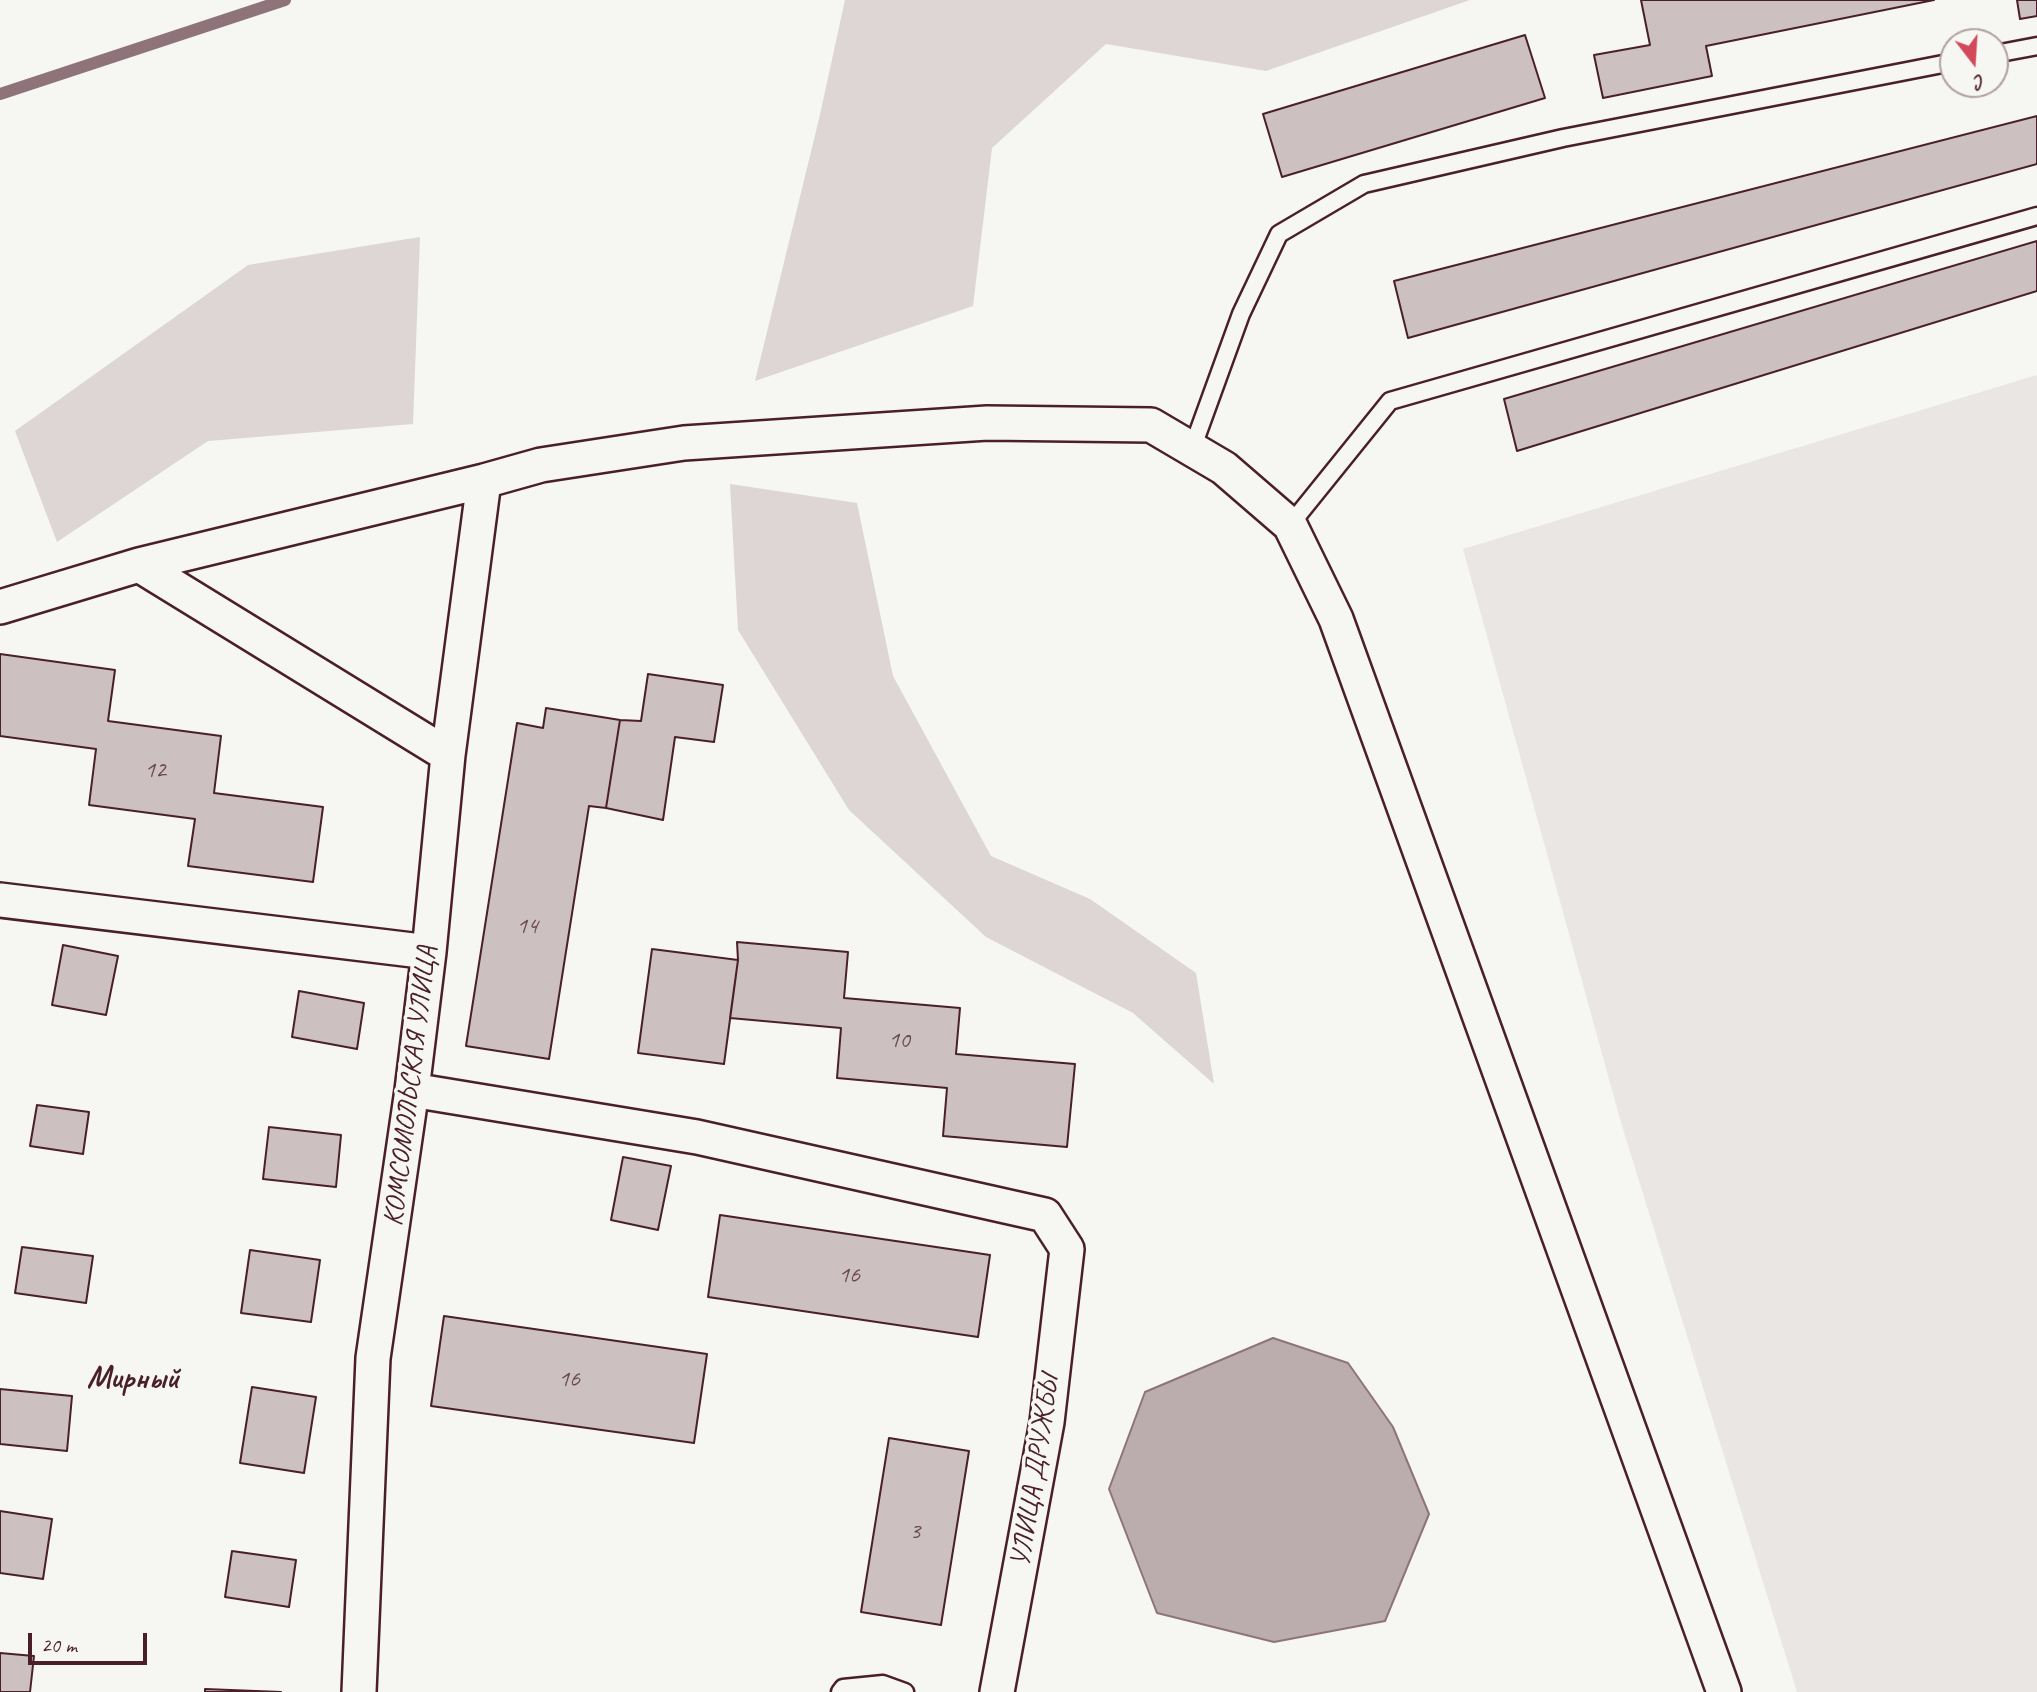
<!DOCTYPE html>
<meta charset="utf-8">
<style>
body{margin:0}
#map{position:relative;width:2037px;height:1692px;overflow:hidden;background:#f6f6f2;font-family:Caveat,sans-serif}
canvas{display:block}
.north{position:absolute;left:1939px;top:28px;width:70px;height:70px;box-sizing:border-box;background:#f6f6f2;border:2px solid #b1a0a2;border-radius:50%;rotate:163deg;font-size:19px;font-weight:700;line-height:28px;text-align:center;color:#4a1f2b}
.north::after{content:'';display:block;margin:auto;width:24px;height:32px;background:#d1495b;clip-path:polygon(50% 0,100% 100%,50% 72%,0 100%)}
.scale{position:absolute;left:28px;top:1633px;width:119px;height:32px;box-sizing:border-box;border:4px solid #4a1f2b;border-top:0;padding-left:9px;font-size:21px;line-height:24px;white-space:nowrap;color:#4a1f2b;-webkit-text-stroke:5px #f6f6f2;paint-order:stroke}
</style>
<div id="map">
<canvas width="2037" height="1692"></canvas>
<div class="north">С</div>
<div class="scale">20 m</div>
</div>
<script>
const c = document.querySelector('canvas').getContext('2d');
c.lineJoin = 'round';
function paint(path, color) { c.fillStyle = color; c.fill(path, 'evenodd'); }
const toPath = rows => new Path2D(rows.map(r => 'M' + r).join(''));
function stroke(path, color, width, dash) { c.strokeStyle = color; c.lineWidth = width; c.lineCap = dash ? 'butt' : 'round'; c.setLineDash(dash || []); c.stroke(path); }
function write(font, color, halo, rows, align = 'center') {
  c.font = font + ' Caveat,sans-serif'; c.lineWidth = 7; c.setLineDash([]); c.textBaseline = 'middle'; c.strokeStyle = halo; c.fillStyle = color; for (const [text, x, y, turn = 0] of rows) {
    c.save(); c.translate(x, y); c.rotate((+turn || 0) * Math.PI / 180); c.textAlign = isNaN(turn) ? turn : align; if (halo) c.strokeText(text, 0, 0); c.fillText(text, 0, 0); c.restore();
  }
}
const built = toPath([
 [2037,375,2037,1692,1797,1692,1620,1119,1463,549]
]);
const green = toPath([
 [845,0,1470,0,1266,71,1106,44,992,148,973,306,755,381,819,119],
 [420,237,413,424,208,441,57,542,15,431,248,265],
 [730,484,857,503,893,676,991,856,1090,899,1196,973,1214,1084,1133,1013,986,937,849,810,738,630]
]);
const water = toPath([
 [1273,1338,1348,1363,1393,1427,1429,1514,1385,1621,1274,1642,1157,1613,1109,1489,1145,1392,1273,1338]
]);
const stream = toPath([
 [0,94,285,0]
]);
const building = toPath([
 [1641,0,1934,0,1706,46,1712,76,1603,98,1594,55,1650,45,1641,0],
 [2017,0,2037,0,2037,16,2020,19,2017,0],
 [1525,35,1545,98,1282,177,1263,114,1525,35],
 [2037,116,2037,164,1408,338,1394,281,2037,116],
 [2037,241,2037,291,1517,451,1504,399,2037,241],
 [0,654,115,670,108,721,221,736,214,793,323,807,313,882,188,866,195,819,89,805,96,749,0,736,0,654],
 [648,674,723,685,714,742,675,737,663,820,606,808,620,720,641,721,648,674],
 [546,708,620,720,606,808,589,806,549,1059,466,1046,517,723,543,728,546,708],
 [737,942,848,952,844,998,960,1008,956,1054,1075,1064,1067,1147,943,1136,947,1088,837,1078,841,1028,730,1018,738,960,737,942],
 [63,945,118,956,106,1015,52,1005,63,945],
 [652,949,738,960,724,1064,638,1053,652,949],
 [299,991,364,1003,357,1049,292,1037,299,991],
 [37,1105,89,1112,83,1154,30,1146,37,1105],
 [269,1127,341,1135,336,1187,263,1179,269,1127],
 [623,1157,671,1166,658,1230,611,1220,623,1157],
 [720,1215,990,1255,978,1337,708,1297,720,1215],
 [22,1247,93,1256,86,1303,15,1293,22,1247],
 [250,1250,320,1260,311,1322,241,1313,250,1250],
 [444,1316,707,1354,694,1443,431,1406,444,1316],
 [252,1387,316,1397,304,1473,240,1463,252,1387],
 [0,1389,72,1396,67,1451,0,1444,0,1389],
 [889,1438,969,1451,941,1625,861,1612,889,1438],
 [0,1511,52,1519,43,1579,0,1573,0,1511],
 [232,1551,296,1560,289,1607,225,1597,232,1551],
 [0,1653,34,1656,30,1692,0,1692,0,1653],
 [205,1689,281,1692,205,1692,205,1689]
]);
const lane = toPath([
 [1995,54,2037,46],
 [1192,449,1241,314,1279,234,1364,184,1563,138,1953,62],
 [1290,525,1390,401,2037,216],
 [840,1692,843,1688,883,1684,905,1692]
]);
const street = toPath([
 [139,565,448,755],
 [0,607,139,565,484,481,541,465,684,443,987,423,1151,425,1224,468,1290,525,1336,619,1724,1692],
 [0,900,429,952],
 [412,1090,697,1137,1045,1215,1067,1249,1047,1422,997,1692],
 [359,1692,373,1358,412,1090,429,952,448,755,484,481]
]);
const numberNames = [
 ["12",155,771],
 ["14",527,927],
 ["10",899,1041],
 ["16",849,1276],
 ["16",569,1380],
 ["3",915,1532]
];
const streetNames = [
 ["КОМСОМОЛЬСКАЯ УЛИЦА",411,1086,-83],
 ["УЛИЦА ДРУЖБЫ",1036,1471,-81]
];
const quarterNames = [
 ["Мирный",133,1380]
];
paint(built, '#e9e6e3');
paint(green, '#ddd6d5');
paint(water, '#bbadae');
stroke(water, '#8e747a', 2);
stroke(stream, '#8e747a', 12);
paint(building, '#ccc1c0');
stroke(building, '#4a1f2b', 2);
stroke(lane, '#4a1f2b', 21);
stroke(street, '#4a1f2b', 38);
stroke(lane, '#f6f6f2', 16);
stroke(street, '#f6f6f2', 33);
write('24px', '#6a4850', null, numberNames);
write('28px', '#4a1f2b', '#f6f6f2', streetNames);
write('bold 32px', '#4a1f2b', '#f6f6f2', quarterNames);
</script>
